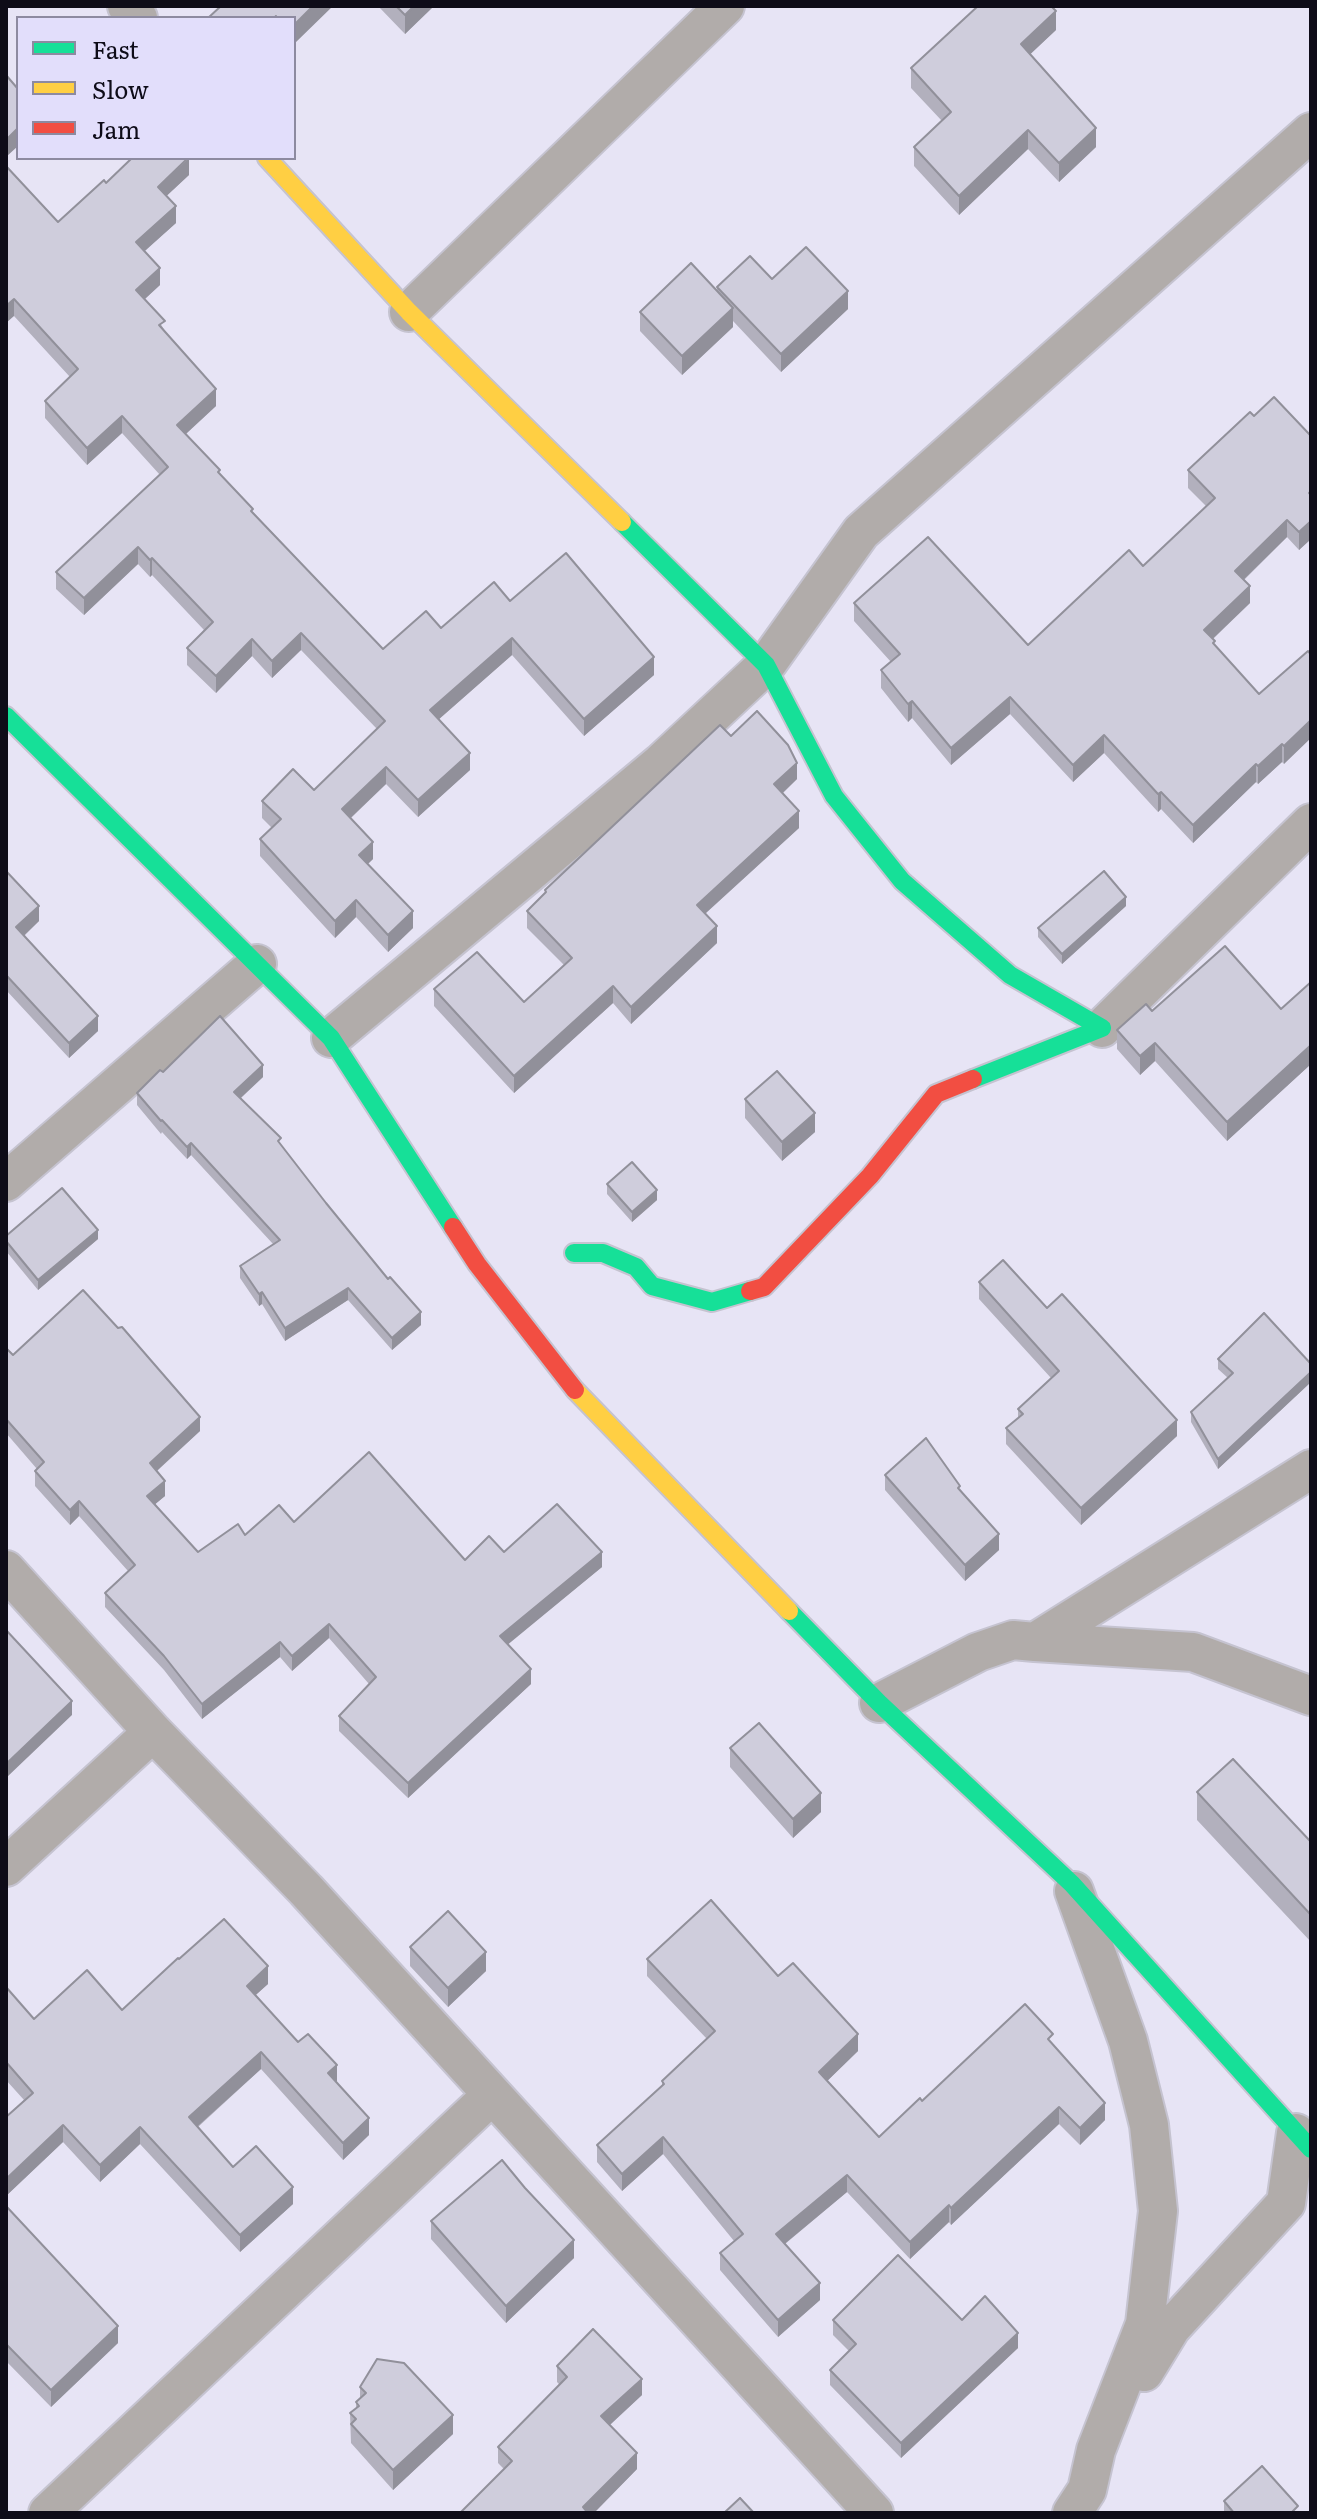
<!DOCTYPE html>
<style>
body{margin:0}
#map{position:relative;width:1317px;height:2519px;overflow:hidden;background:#e7e4f5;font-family:Literata,serif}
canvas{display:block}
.frame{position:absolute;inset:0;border:8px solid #0e0c18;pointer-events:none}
.legend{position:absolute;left:16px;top:16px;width:280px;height:144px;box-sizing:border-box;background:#e2defb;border:2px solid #8d8aa0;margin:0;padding:10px 14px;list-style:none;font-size:24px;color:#0e0c18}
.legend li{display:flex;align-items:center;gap:16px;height:40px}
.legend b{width:40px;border:2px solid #8d8aa0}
</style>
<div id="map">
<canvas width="1317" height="2519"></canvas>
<div class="frame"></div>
<ul class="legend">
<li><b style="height:10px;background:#16e098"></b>Fast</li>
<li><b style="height:10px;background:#ffcf43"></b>Slow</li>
<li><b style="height:10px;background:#f24e42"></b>Jam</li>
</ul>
</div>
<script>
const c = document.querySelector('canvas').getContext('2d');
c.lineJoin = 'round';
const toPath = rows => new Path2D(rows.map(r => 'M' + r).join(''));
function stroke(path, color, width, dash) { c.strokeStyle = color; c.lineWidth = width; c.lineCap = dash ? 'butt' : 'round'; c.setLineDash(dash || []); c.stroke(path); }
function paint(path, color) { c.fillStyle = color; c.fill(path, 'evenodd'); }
const street = toPath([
 [127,6,138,18],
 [409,312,725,6],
 [1102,1028,1311,823],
 [331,1038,661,763,766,665,861,532,1311,132],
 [6,1182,257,964],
 [6,1570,153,1732,306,1890,874,2513],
 [1035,1642,1193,1652,1311,1696],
 [879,1703,978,1652,1013,1640,1035,1642,1311,1469],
 [6,1867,153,1732],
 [1144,2372,1171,2328,1286,2203,1296,2133],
 [48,2513,492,2095],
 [1072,2513,1087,2490,1096,2450,1145,2324,1158,2211,1149,2125,1128,2041,1074,1891]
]);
const fast = toPath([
 [622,522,766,665,834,796,902,881,1010,975,1102,1028,973,1079],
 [6,716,331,1038,453,1227],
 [574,1253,603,1253,636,1267,652,1286,712,1302,750,1291],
 [789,1611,879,1703,1072,1884,1311,2149]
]);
const slow = toPath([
 [267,158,409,312,622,522],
 [575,1390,789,1611]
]);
const jam = toPath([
 [453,1227,477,1264,575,1390],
 [750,1291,764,1287,870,1176,936,1094,973,1079]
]);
const wall = toPath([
 [378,6,434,6,405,34],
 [1056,30,1030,54,1096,147,1059,182,1028,149,959,215,914,166,914,147,942,121,911,88,911,68],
 [6,166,58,222,106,183,189,175,166,196,176,223,144,251,160,285,145,299,165,331,216,406,186,434,253,512,383,649,510,601,654,675,584,736,512,655,438,720,470,770,418,817,386,784,351,818,373,859,368,864,413,928,388,952,356,917,335,938,260,856,260,839,272,828,262,818,262,801,314,790,377,729,301,650,272,678,252,656,216,693,187,665,187,648,204,630,152,575,150,577,138,564,84,615,56,589,56,572,160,475,122,433,87,465,45,418,45,401,70,377,14,316],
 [772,279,848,309,781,372,733,321,733,327,682,375,640,331,640,312,717,291,717,287],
 [1254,416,1311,436,1311,539,1299,550,1287,537,1244,580,1250,603,1213,639,1215,646,1259,694,1308,651,1284,764,1282,762,1258,784,1256,782,1193,843,1161,809,1158,812,1104,753,1073,782,1010,714,951,765,912,718,908,722,881,688,881,670,891,662,854,621,854,603,1028,645,1143,566,1206,506,1188,488,1188,470],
 [731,736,797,779,783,793,799,828,705,914,717,943,631,1024,613,1003,514,1093,434,1006,434,989,524,1002,564,965,527,928,527,911,545,894,545,890],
 [6,871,39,921,24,936,98,1031,69,1058,6,990],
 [1126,906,1062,964,1038,937,1038,928],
 [1311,982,1311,1064,1227,1141,1155,1061,1140,1075,1117,1049,1117,1030,1152,1011,1281,1009],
 [163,1072,263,1077,241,1098,281,1145,421,1325,392,1350,348,1300,285,1341,262,1304,259,1306,240,1278,240,1266,273,1244,191,1155,187,1159,162,1132,161,1134,137,1105,137,1093],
 [745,1099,815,1132,782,1161,745,1118],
 [607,1184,657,1200,632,1222,607,1194],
 [6,1236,98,1239,38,1290,6,1251],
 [979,1282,1047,1308,1177,1436,1081,1525,1006,1444,1006,1428,1018,1418,1018,1409,1051,1378,979,1299],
 [6,1348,13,1355,200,1431,157,1471,165,1496,155,1504,198,1552,245,1535,294,1522,465,1560,504,1552,602,1567,507,1644,531,1684,408,1798,339,1731,339,1716,369,1684,329,1638,292,1671,280,1657,202,1719,164,1670,105,1607,105,1593,128,1571,79,1516,70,1525,35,1486,35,1471,37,1469,6,1433],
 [1218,1359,1311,1372,1311,1382,1218,1469,1191,1422,1191,1412,1228,1378,1218,1369],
 [885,1475,960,1490,999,1550,965,1581,885,1490],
 [730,1748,821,1812,793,1838,730,1767],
 [1197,1792,1311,1842,1311,1942,1197,1820],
 [410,1947,486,1971,448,2007,410,1966],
 [179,1959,268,1984,255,1995,337,2082,369,2135,343,2160,261,2069,198,2127,233,2167,293,2204,240,2252,140,2144,100,2182,63,2142,6,2196,6,2117,24,2100,6,2080,6,1987,34,2019,122,2010],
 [647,1959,778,1976,858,2051,827,2081,879,2137,922,2101,1053,2045,1105,2120,1080,2145,1059,2124,951,2225,949,2222,910,2259,847,2192,785,2244,820,2300,778,2337,720,2270,720,2253,734,2241,663,2154,622,2191,597,2162,597,2145,662,2086,662,2081,707,2039,647,1976],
 [525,2188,574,2258,506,2323,431,2239,431,2221],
 [6,2206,118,2343,51,2407,6,2361],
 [833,2320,1018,2348,901,2458,830,2385,830,2370,849,2351,833,2335],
 [557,2366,642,2395,610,2425,637,2469,594,2513,460,2513,504,2469,498,2463,498,2447,560,2385,557,2382],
 [360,2387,453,2434,393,2490,351,2443,350,2413,356,2408,356,2402,360,2399],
 [1224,2501,1298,2513,1224,2513]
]);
const shadedWall = toPath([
 [313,6,333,6,294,44,294,25],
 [414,6,434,6,405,34,405,15],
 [1056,11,1056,30,1021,63,1021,44],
 [18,128,18,146,6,157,6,140],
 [1096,128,1096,147,1059,182,1059,163],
 [1028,130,1028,149,959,215,959,196],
 [189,158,189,175,158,204,158,187],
 [176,206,176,223,136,259,136,242],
 [160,268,160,285,136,307,136,290],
 [848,291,848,309,781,372,781,354],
 [14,299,14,316,6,323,6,306],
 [733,308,733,327,682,375,682,356],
 [216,389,216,406,177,442,177,425],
 [122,416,122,433,87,465,87,448],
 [1287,520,1287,537,1235,588,1235,571],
 [1311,521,1311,539,1299,550,1299,532],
 [138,547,138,564,84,615,84,598],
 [152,558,152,575,150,577,150,560],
 [1250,586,1250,603,1204,647,1204,630],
 [301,633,301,650,272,678,272,661],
 [512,638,512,655,430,727,430,710],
 [252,639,252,656,216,693,216,676],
 [654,657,654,675,584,736,584,719],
 [1010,697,1010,714,951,765,951,748],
 [912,701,912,718,908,722,908,704],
 [1311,720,1311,738,1284,764,1284,746],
 [1104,735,1104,753,1073,782,1073,765],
 [1282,744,1282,762,1258,784,1258,766],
 [470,753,470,770,418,817,418,800],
 [797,763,797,779,774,801,774,784],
 [1256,764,1256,782,1193,843,1193,825],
 [386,767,386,784,342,826,342,809],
 [1161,792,1161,809,1158,812,1158,794],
 [799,811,799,828,697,921,697,905],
 [373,842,373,859,359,872,359,855],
 [1126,897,1126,906,1062,964,1062,954],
 [356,900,356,917,335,938,335,921],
 [39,906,39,921,16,943,16,927],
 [413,911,413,928,388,952,388,935],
 [717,926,717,943,631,1024,631,1007],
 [613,986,613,1003,514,1093,514,1076],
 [98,1016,98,1031,69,1058,69,1043],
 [1155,1043,1155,1061,1140,1075,1140,1056],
 [1311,1045,1311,1064,1227,1141,1227,1122],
 [263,1065,263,1077,234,1104,234,1092],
 [815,1113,815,1132,782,1161,782,1142],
 [191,1143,191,1155,187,1159,187,1147],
 [657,1190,657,1200,632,1222,632,1212],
 [98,1230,98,1239,38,1290,38,1280],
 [348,1288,348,1300,285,1341,285,1328],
 [262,1292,262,1304,259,1306,259,1294],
 [421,1312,421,1325,392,1350,392,1338],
 [1311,1372,1311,1382,1218,1469,1218,1459],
 [200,1417,200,1431,150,1477,150,1463],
 [1177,1420,1177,1436,1081,1525,1081,1508],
 [165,1481,165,1496,147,1511,147,1496],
 [79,1501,79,1516,70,1525,70,1510],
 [999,1534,999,1550,965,1581,965,1565],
 [602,1552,602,1567,500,1651,500,1636],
 [329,1624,329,1638,292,1671,292,1656],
 [280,1642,280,1657,202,1719,202,1704],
 [531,1669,531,1684,408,1798,408,1783],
 [72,1701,72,1715,6,1778,6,1764],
 [821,1793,821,1812,793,1838,793,1819],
 [486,1952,486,1971,448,2007,448,1988],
 [268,1966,268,1984,247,2003,247,1986],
 [858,2034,858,2051,819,2089,819,2072],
 [261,2052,261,2069,189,2134,189,2117],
 [337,2065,337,2082,328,2073],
 [1105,2103,1105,2120,1080,2145,1080,2128],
 [1059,2107,1059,2124,951,2225,951,2208],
 [369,2118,369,2135,343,2160,343,2143],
 [63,2125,63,2142,6,2196,6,2179],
 [140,2127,140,2144,100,2182,100,2165],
 [663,2137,663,2154,622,2191,622,2174],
 [847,2175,847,2192,776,2251,776,2234],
 [293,2187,293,2204,240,2252,240,2235],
 [949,2205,949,2222,910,2259,910,2242],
 [574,2240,574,2258,506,2323,506,2306],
 [820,2283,820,2300,778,2337,778,2320],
 [118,2326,118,2343,51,2407,51,2390],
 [1018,2333,1018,2348,901,2458,901,2443],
 [642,2379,642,2395,601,2433,601,2416],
 [453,2415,453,2434,393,2490,393,2470],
 [637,2453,637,2469,594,2513,583,2513,583,2507]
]);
const building = toPath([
 [221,6,313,6,294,25,294,18,277,18,276,16,274,18,208,18,221,6],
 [396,6,414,6,405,15,396,6],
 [978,6,1051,6,1056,11,1021,44,1096,128,1059,163,1028,130,959,196,914,147,951,112,911,68,978,6],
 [6,75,18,89,18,128,6,140,6,75],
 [132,158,188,158,158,187,176,206,136,242,160,268,136,290,165,321,159,325,216,389,177,425,220,470,218,472,253,509,251,511,383,649,426,611,441,628,494,582,510,601,566,553,654,657,584,719,512,638,430,710,470,753,418,800,386,767,342,809,373,842,359,855,413,911,388,935,356,900,335,921,260,839,281,819,262,801,293,769,314,790,385,721,301,633,272,661,252,639,216,676,187,648,213,622,152,558,150,560,138,547,84,598,56,572,168,467,122,416,87,448,45,401,78,369,14,299,6,306,6,166,58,222,104,180,106,183,132,158],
 [806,247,848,291,781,354,717,287,750,256,772,279,806,247],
 [691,263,733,308,682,356,640,312,691,263],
 [1274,397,1311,436,1311,491,1309,493,1311,495,1311,521,1299,532,1287,520,1235,571,1250,586,1204,630,1215,641,1213,643,1259,694,1308,651,1311,655,1311,720,1284,746,1282,744,1258,766,1256,764,1193,825,1161,792,1158,794,1104,735,1073,765,1010,697,951,748,912,701,908,704,881,670,900,654,854,603,928,537,1028,645,1129,550,1143,566,1215,498,1188,470,1250,412,1254,416,1274,397],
 [757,711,788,745,797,763,774,784,799,811,697,905,717,926,631,1007,613,986,514,1076,434,989,477,952,524,1002,572,958,527,911,546,892,545,890,720,725,731,736,757,711],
 [6,871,39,906,16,927,98,1016,69,1043,6,975,6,871],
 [1104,871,1126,897,1062,954,1038,928,1104,871],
 [1225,946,1281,1009,1311,982,1311,1045,1227,1122,1155,1043,1140,1056,1117,1030,1146,1004,1152,1011,1225,946],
 [220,1016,263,1065,234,1092,281,1138,278,1141,326,1203,388,1279,390,1277,421,1312,392,1338,348,1288,285,1328,262,1292,259,1294,240,1266,280,1240,191,1143,187,1147,162,1120,161,1121,137,1093,160,1070,163,1072,220,1016],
 [777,1071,815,1113,782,1142,745,1099,777,1071],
 [632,1162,657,1190,632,1212,607,1184,632,1162],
 [62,1188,98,1230,38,1280,6,1241,6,1236,62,1188],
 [1003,1260,1047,1308,1062,1294,1177,1420,1081,1508,1006,1428,1023,1414,1018,1409,1059,1371,979,1282,1003,1260],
 [83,1290,118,1328,122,1327,200,1417,150,1463,165,1481,147,1496,198,1552,238,1524,245,1535,279,1505,294,1522,369,1452,465,1560,489,1536,504,1552,557,1504,602,1552,500,1636,531,1669,408,1783,339,1716,376,1677,329,1624,292,1656,280,1642,202,1704,164,1656,105,1593,135,1565,79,1501,70,1510,35,1471,44,1462,6,1419,6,1348,13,1355,83,1290],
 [1264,1313,1311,1364,1311,1372,1218,1459,1191,1412,1233,1373,1218,1359,1264,1313],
 [926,1438,960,1486,958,1488,999,1534,965,1565,885,1475,926,1438],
 [6,1630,72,1701,6,1764,6,1630],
 [759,1723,821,1793,793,1819,730,1748,759,1723],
 [1233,1759,1311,1842,1311,1915,1197,1792,1233,1759],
 [711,1900,778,1976,793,1963,858,2034,819,2072,879,2137,920,2098,922,2101,1025,2004,1053,2034,1048,2039,1105,2103,1080,2128,1059,2107,951,2208,949,2205,910,2242,847,2175,776,2234,820,2283,778,2320,720,2253,743,2234,663,2137,622,2174,597,2145,664,2084,662,2081,715,2031,647,1959,711,1900],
 [448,1911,486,1952,448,1988,410,1947,448,1911],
 [224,1919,268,1966,247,1986,298,2042,308,2034,337,2065,328,2073,369,2118,343,2143,261,2052,189,2117,233,2167,256,2146,293,2187,240,2235,140,2127,100,2165,63,2125,6,2179,6,2117,33,2093,6,2062,6,1987,34,2019,87,1970,122,2010,178,1958,179,1959,224,1919],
 [502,2160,525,2188,574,2240,506,2306,431,2221,502,2160],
 [6,2206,118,2326,51,2390,6,2344,6,2206],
 [898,2255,962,2320,985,2296,1018,2333,901,2443,830,2370,856,2344,833,2320,898,2255],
 [593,2329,642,2379,601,2416,637,2453,583,2507,588,2513,460,2513,512,2461,498,2447,567,2377,557,2366,593,2329],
 [377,2359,404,2363,453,2415,393,2470,351,2424,356,2419,350,2413,359,2406,356,2402,366,2393,360,2387,377,2359],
 [1262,2466,1298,2506,1291,2513,1234,2513,1224,2501,1262,2466],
 [740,2498,754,2513,724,2513,740,2498]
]);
stroke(street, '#c5c3d0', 42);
stroke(fast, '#c5c3d0', 22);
stroke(slow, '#c5c3d0', 22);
stroke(jam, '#c5c3d0', 22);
stroke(street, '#b1acaa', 38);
stroke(fast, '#16e098', 18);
stroke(slow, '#ffcf43', 18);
stroke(jam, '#f24e42', 18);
paint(wall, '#b2b0bd');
paint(shadedWall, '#91909a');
paint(building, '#cfcddc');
stroke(building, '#91909a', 2);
</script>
